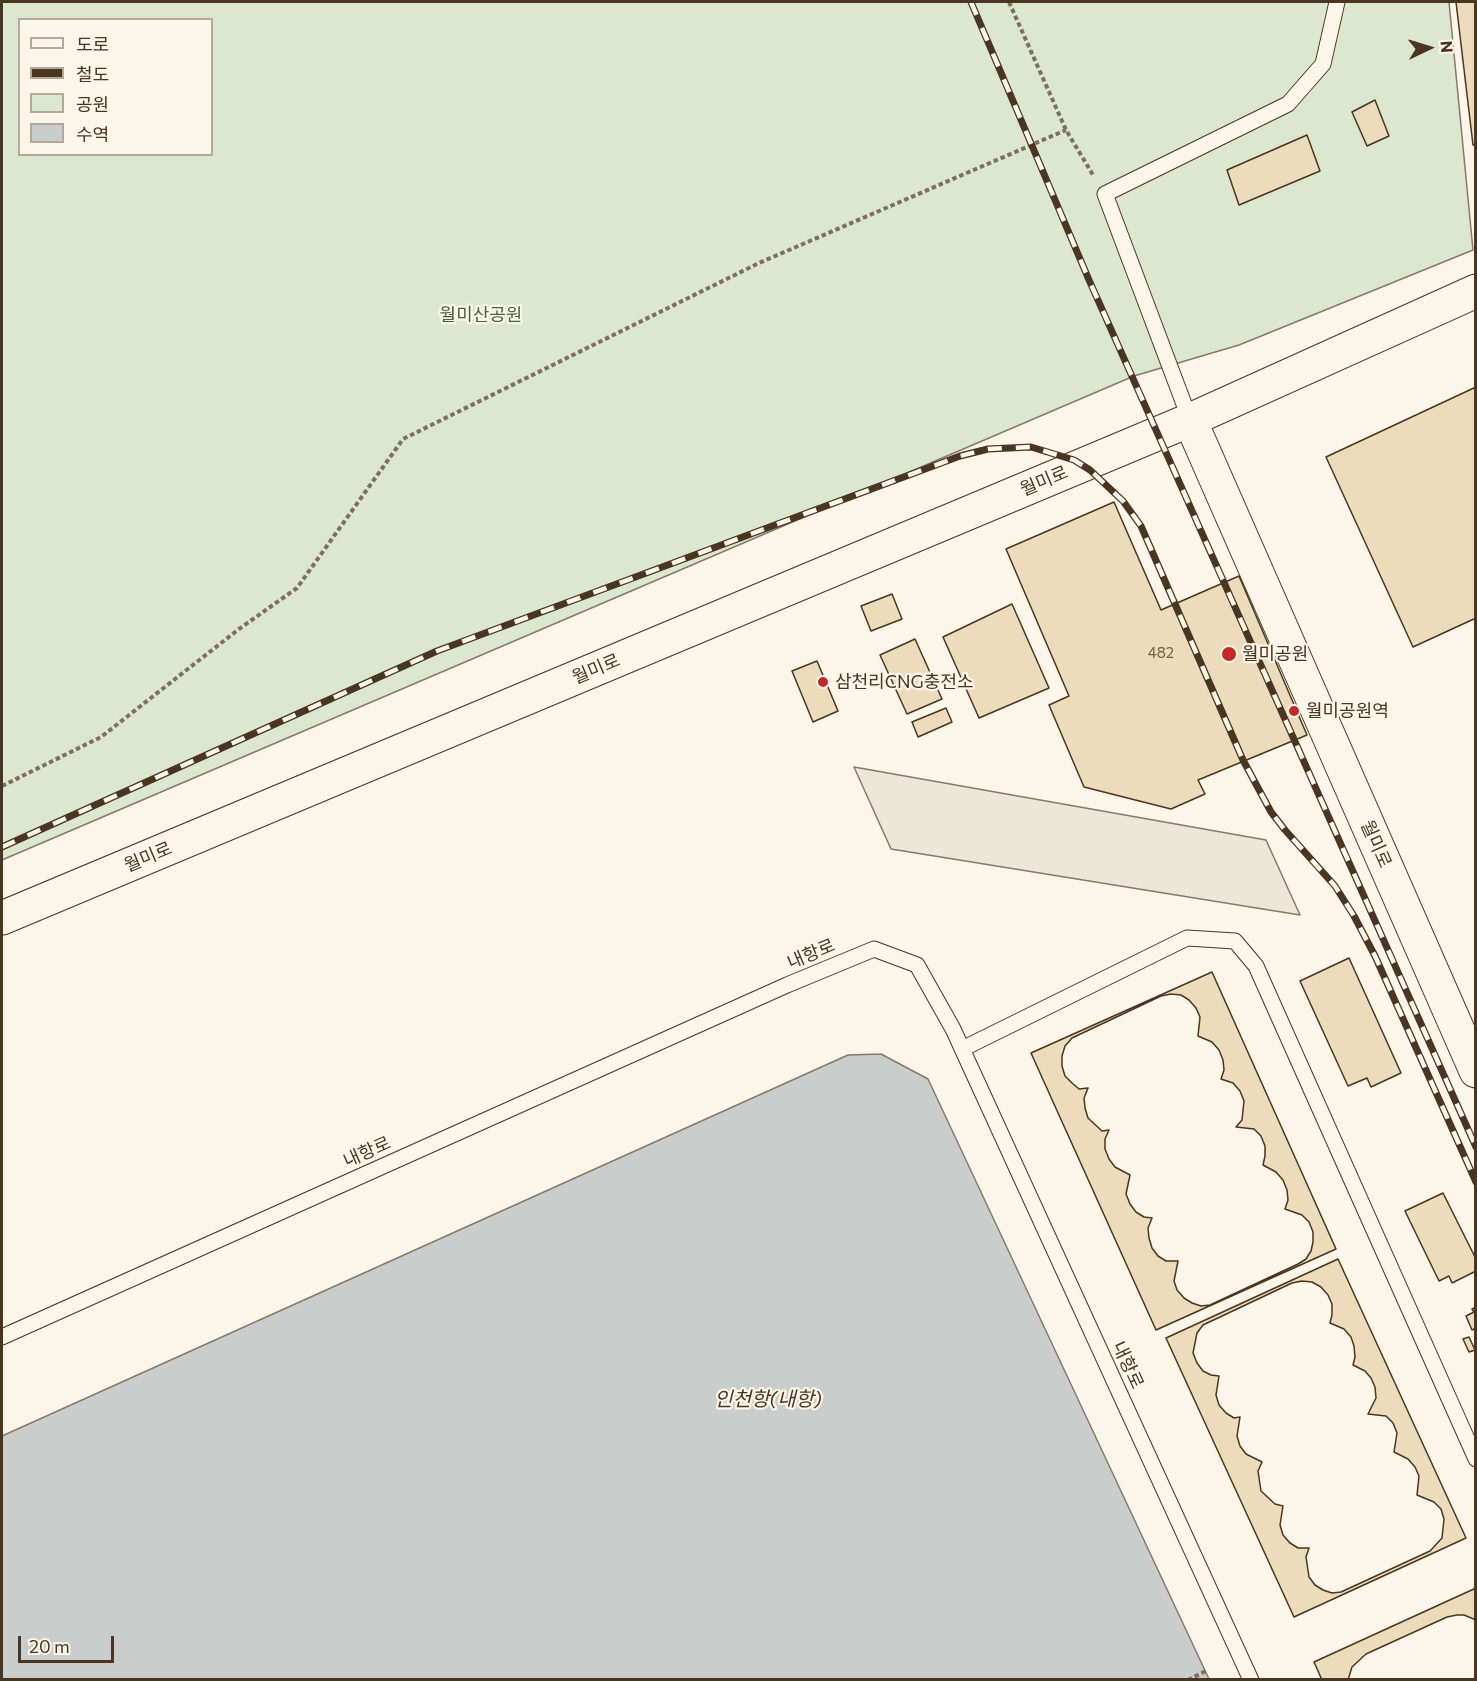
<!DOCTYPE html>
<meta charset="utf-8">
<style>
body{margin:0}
#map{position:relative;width:1477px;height:1681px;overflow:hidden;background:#fbf6e9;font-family:Commissioner,"Noto Sans KR",sans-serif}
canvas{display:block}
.frame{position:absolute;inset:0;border:3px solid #4a3520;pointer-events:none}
.legend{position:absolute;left:18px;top:18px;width:195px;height:138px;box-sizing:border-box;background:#fbf6e9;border:2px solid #b4a999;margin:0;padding:8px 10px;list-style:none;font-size:18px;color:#4a3520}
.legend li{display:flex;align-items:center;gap:12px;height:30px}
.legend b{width:30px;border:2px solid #b4a999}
.north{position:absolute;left:1399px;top:18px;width:60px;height:60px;-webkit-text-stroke:4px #fbf6e9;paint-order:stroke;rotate:86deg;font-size:16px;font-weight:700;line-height:24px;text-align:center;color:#4a3520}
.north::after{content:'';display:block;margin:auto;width:21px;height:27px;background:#4a3520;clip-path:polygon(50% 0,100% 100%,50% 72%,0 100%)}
.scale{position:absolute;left:18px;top:1636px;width:96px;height:27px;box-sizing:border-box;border:3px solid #4a3520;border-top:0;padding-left:8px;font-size:18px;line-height:21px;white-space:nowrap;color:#4a3520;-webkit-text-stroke:4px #fbf6e9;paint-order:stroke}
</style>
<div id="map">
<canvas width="1477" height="1681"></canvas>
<div class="frame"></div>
<ul class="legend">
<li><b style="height:8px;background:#fbf6e9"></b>도로</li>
<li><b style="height:8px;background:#4a3520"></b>철도</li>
<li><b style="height:16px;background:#dce7d0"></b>공원</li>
<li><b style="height:16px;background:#c9cecd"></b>수역</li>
</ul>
<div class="north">N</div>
<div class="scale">20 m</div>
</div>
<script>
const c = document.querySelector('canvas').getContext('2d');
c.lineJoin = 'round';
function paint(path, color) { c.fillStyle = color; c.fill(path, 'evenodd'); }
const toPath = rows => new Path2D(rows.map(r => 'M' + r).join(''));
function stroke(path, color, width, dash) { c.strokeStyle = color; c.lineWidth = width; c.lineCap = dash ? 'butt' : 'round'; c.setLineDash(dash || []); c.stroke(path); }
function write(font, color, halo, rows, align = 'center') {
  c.font = font + ' Commissioner,"Noto Sans KR",sans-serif'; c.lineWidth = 4.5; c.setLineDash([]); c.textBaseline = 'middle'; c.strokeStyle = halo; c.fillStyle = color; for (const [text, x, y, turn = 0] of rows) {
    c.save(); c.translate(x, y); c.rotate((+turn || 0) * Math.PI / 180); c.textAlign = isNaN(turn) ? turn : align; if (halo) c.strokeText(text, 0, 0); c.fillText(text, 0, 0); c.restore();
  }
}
const green = toPath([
 [2,2,1449,2,1473,250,1239,345,1134,376,2,860,2,2],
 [20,20,212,20,212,154,20,154,20,20]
]);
const parking = toPath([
 [854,767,1266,840,1300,915,891,849,854,767]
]);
const water = toPath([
 [881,1054,928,1079,1209,1679,2,1679,2,1436,848,1055,881,1054]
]);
const building = toPath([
 [1456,2,1476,2,1476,144,1473,145,1456,2],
 [1375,100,1389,136,1367,146,1352,112,1375,100],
 [1307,135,1320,171,1239,205,1227,170,1307,135],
 [1476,387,1476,618,1413,647,1326,457,1476,387],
 [1114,502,1161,610,1239,576,1307,735,1198,780,1205,794,1171,809,1084,787,1049,705,1069,696,1006,549,1114,502],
 [892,594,902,619,871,631,861,606,892,594],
 [1012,604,1049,688,979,718,943,637,1012,604],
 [915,639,942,699,907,714,880,655,915,639],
 [817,661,838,711,813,722,792,671,817,661],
 [946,708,952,722,918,737,912,722,946,708],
 [1349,958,1401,1073,1371,1087,1367,1078,1348,1086,1300,981,1349,958],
 [1212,972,1336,1249,1156,1330,1031,1053,1212,972],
 [1171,994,1181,995,1189,1000,1196,1008,1200,1017,1198,1036,1212,1042,1219,1050,1223,1060,1224,1070,1221,1079,1233,1083,1240,1091,1244,1101,1242,1120,1236,1127,1254,1129,1261,1136,1265,1146,1265,1156,1263,1165,1276,1172,1283,1180,1287,1190,1288,1200,1285,1209,1302,1215,1309,1222,1313,1232,1313,1242,1311,1251,1306,1259,1298,1264,1210,1305,1201,1306,1192,1303,1184,1298,1177,1290,1174,1281,1178,1261,1166,1261,1158,1256,1152,1248,1149,1238,1148,1228,1152,1218,1144,1217,1136,1212,1130,1204,1126,1194,1130,1175,1115,1167,1109,1159,1105,1149,1105,1139,1109,1130,1102,1131,1088,1118,1085,1108,1084,1098,1088,1088,1079,1089,1072,1083,1065,1076,1062,1066,1062,1056,1065,1046,1072,1038,1161,996,1171,994],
 [1443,1193,1476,1259,1476,1271,1452,1283,1449,1276,1439,1281,1405,1211,1443,1193],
 [1338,1259,1466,1538,1294,1617,1166,1338,1338,1259],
 [1302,1281,1312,1282,1321,1287,1328,1295,1332,1304,1332,1315,1330,1323,1344,1329,1351,1337,1354,1346,1355,1357,1353,1365,1365,1371,1371,1378,1375,1387,1376,1398,1368,1414,1386,1416,1393,1423,1397,1433,1394,1452,1408,1459,1415,1467,1419,1476,1417,1495,1434,1502,1441,1509,1444,1519,1442,1538,1430,1551,1341,1592,1332,1593,1323,1590,1315,1585,1309,1577,1306,1557,1309,1548,1298,1548,1290,1543,1283,1535,1280,1525,1283,1506,1275,1504,1261,1491,1258,1471,1262,1462,1246,1454,1240,1446,1237,1436,1240,1417,1234,1418,1226,1413,1219,1405,1216,1395,1219,1376,1211,1375,1203,1371,1197,1363,1193,1353,1197,1333,1203,1325,1292,1283,1302,1281],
 [1476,1307,1476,1328,1472,1330,1466,1316,1474,1312,1472,1309,1476,1307],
 [1469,1337,1475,1350,1469,1352,1463,1339,1469,1337],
 [1476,1588,1476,1680,1322,1680,1314,1662,1476,1588],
 [1457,1615,1464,1615,1476,1620,1476,1680,1348,1680,1352,1667,1366,1654,1447,1617,1457,1615]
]);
const path = toPath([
 [1009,2,1066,130,1093,175],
 [2,786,101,737,239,629,297,588,403,439,759,263,1066,130],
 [1188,1680,1206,1671]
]);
const lane = toPath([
 [1190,420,1105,194,1288,104,1323,64,1337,2],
 [962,1049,1187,938,1235,941,1256,966,1476,1459],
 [2,1337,787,985,874,949,917,965,953,1029,1251,1680]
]);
const secondary = toPath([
 [1190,420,1476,1071],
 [2,918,1190,420,1476,291]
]);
const rail = toPath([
 [971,2,1089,280,1476,1147],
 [2,847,437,651,960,456,988,449,1031,447,1074,460,1090,470,1123,501,1141,526,1243,760,1271,812,1285,830,1335,886,1354,916,1375,956,1476,1182]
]);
const markers = [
 [1229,654,8,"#c62828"],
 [823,682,6,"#c62828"],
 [1294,711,6,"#c62828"]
];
const numberNames = [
 ["482",1161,653]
];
const parkNames = [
 ["월미산공원",481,315]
];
const streetNames = [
 ["월미로",1044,481,-23],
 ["월미로",596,669,-23],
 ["월미로",1376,844,66],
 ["월미로",148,857,-23],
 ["내항로",811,954,-23],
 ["내항로",367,1152,-24],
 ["내항로",1128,1365,65]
];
const poiNames = [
 ["월미공원",1242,654],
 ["삼천리CNG충전소",835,682],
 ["월미공원역",1306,711]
];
const waterNames = [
 ["인천항(내항)",768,1399]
];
paint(green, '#dce7d0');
stroke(green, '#887966', 1.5);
paint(parking, '#ede7d9');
stroke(parking, '#887966', 1.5);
paint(water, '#c9cecd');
stroke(water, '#887966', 1.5);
paint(building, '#ecdcbc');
stroke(building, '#4a3520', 1.5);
stroke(lane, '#4a3520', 17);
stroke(secondary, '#4a3520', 35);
stroke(path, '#7f6f5c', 4, [4.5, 3]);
stroke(lane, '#fbf6e9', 15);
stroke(secondary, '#fbf6e9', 33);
stroke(rail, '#4a3520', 7);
stroke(rail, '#fbf6e9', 4.5, [14]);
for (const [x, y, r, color] of markers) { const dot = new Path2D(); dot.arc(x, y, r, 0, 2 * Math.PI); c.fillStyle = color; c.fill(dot); stroke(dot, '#fbf6e9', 2); }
write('15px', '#725f47', null, numberNames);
write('18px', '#436837', '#fbf6e9', parkNames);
write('18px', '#4a3520', '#fbf6e9', streetNames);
write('18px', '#4a3520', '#fbf6e9', poiNames, 'left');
write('italic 20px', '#4a3520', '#fbf6e9', waterNames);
</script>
